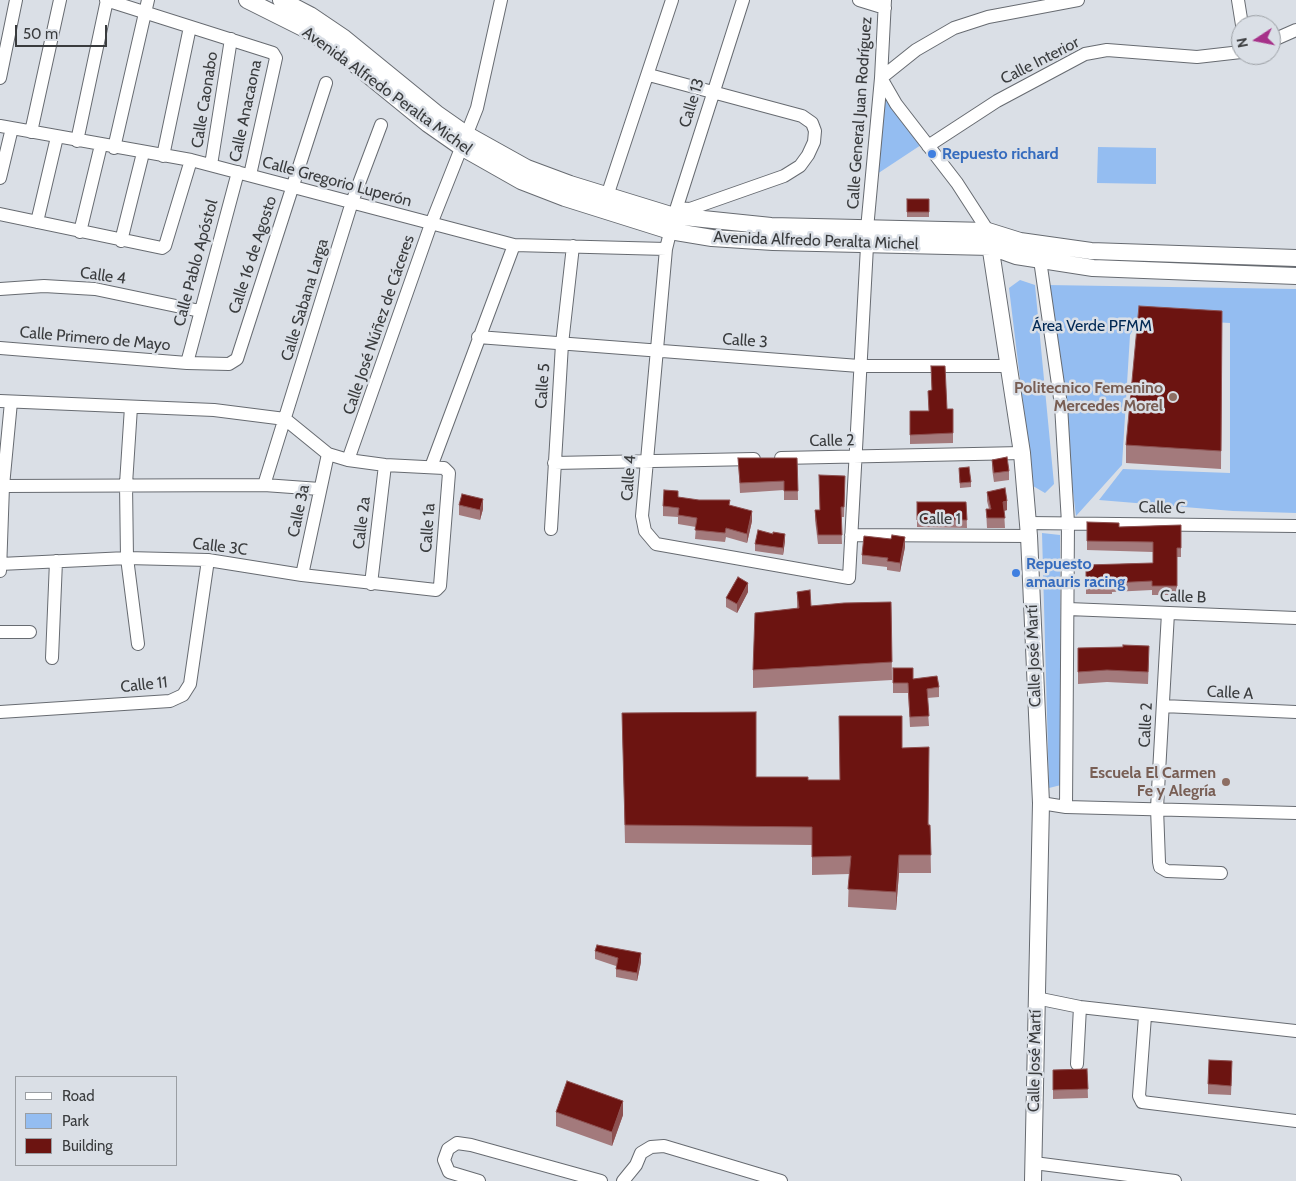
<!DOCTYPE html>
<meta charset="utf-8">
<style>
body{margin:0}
#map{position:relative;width:1296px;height:1181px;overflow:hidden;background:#dadfe6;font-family:Cabin,sans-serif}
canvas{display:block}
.legend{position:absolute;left:15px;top:1076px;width:162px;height:90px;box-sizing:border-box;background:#dadfe6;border:1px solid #9a9ea3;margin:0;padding:6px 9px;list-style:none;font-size:15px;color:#3a3c3e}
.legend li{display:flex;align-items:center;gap:10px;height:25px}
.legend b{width:25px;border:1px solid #9a9ea3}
.north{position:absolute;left:1231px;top:15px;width:50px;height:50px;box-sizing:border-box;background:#dadfe6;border:1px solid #9a9ea3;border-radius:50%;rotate:259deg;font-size:14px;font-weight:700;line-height:20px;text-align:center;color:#3a3c3e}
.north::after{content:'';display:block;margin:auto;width:18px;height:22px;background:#a63189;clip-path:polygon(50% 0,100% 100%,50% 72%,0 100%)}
.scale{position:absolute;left:15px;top:25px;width:92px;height:22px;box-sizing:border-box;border:2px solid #3a3c3e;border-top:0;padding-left:6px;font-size:15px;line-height:18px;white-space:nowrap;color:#3a3c3e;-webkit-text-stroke:4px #dadfe6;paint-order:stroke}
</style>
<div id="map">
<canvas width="1296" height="1181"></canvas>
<ul class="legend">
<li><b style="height:6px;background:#fff"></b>Road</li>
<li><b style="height:14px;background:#94bdf1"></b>Park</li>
<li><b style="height:14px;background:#6c1411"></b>Building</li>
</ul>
<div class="north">N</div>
<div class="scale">50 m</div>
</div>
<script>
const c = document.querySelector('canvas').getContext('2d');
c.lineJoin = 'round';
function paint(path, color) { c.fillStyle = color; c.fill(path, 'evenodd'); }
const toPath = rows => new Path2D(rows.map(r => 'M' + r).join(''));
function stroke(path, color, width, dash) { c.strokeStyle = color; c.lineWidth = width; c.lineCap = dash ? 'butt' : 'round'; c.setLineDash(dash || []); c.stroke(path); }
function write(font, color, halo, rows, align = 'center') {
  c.font = font + ' Cabin,sans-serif'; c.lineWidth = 5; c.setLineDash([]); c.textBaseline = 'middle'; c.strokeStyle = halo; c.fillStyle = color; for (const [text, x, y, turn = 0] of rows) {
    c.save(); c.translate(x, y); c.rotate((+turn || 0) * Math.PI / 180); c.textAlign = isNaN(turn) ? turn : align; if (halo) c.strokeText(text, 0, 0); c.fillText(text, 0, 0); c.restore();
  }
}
const green = toPath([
 [887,92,921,145,874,176],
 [1098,147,1156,148,1156,184,1097,183],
 [1020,280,1035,285,1054,484,1045,493,1033,486,1009,288],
 [1047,285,1296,289,1296,513,1233,511,1099,500,1123,469,1230,473,1230,323,1140,318,1130,335,1122,465,1076,516],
 [1042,533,1060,535,1061,785,1049,788]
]);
const minor = toPath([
 [106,0,273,53,276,58,250,175],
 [743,0,674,216,666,249,642,516,645,531,656,544,849,578,867,246],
 [859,0,885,8],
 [1238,0,1242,25],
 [1271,41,1296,30],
 [649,75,802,116,812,123,815,131,814,142,808,155,800,166,784,176,690,209,677,208],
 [0,78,16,0],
 [881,78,916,50,954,28,988,17,1078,0],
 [881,78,896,104,957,183,988,231],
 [0,126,191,160,514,245,666,249],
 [31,132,60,0],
 [77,141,107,0],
 [928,146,997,101,1085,54,1107,50,1197,57,1241,52],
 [114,148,148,0],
 [163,156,190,27],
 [211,165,231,39],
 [0,178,12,128],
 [607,196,672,0],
 [0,214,162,248,165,246,191,160],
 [37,222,57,137],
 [867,229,881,78,885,0],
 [80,232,101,145],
 [121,241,143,153],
 [1040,260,1061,405,1068,523,1066,807],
 [0,289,44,286,95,289,200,311],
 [478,337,859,366,1010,366],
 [0,348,187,363,229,364,237,359,326,83],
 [187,363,238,172],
 [0,401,214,410,285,419,328,454,348,460,385,465,444,468,449,473,440,586,436,590,302,575,208,560,127,558,0,564],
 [131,407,126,484,127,558,138,644],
 [781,458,1022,453],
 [348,460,431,224,477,108,501,0],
 [554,463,754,459],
 [431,467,514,245],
 [264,485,352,202,381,125],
 [3,486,264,485,320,489],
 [1028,523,1296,526],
 [551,529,562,344,573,246],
 [851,535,1029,536],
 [0,571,3,486,11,402],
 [302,575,328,454],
 [371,584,385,465],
 [1068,609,1296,618],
 [1168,613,1157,808,1159,862,1160,867,1167,871,1221,873],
 [0,632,30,632],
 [52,658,56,561],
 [1163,706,1296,712],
 [0,712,170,701,183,695,190,684,208,560],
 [1041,803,1066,807,1296,813],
 [1036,998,1080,1007,1296,1031],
 [1145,1016,1139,1096,1142,1102,1296,1121],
 [1077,1064,1080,1007],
 [1034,1163,1175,1181],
 [479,1181,449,1172,444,1160,448,1149,457,1143,471,1145,601,1181],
 [623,1181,636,1165,641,1153,651,1147,664,1146,781,1181]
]);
const major = toPath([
 [247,0,307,30,336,49,428,124,461,147,521,181,565,198,670,231,712,238,773,242,991,247,1016,256,1093,268,1296,276],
 [281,0,310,15,344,38,436,113,466,134,527,168,570,184,674,216,771,226,988,231,1020,241,1091,251,1296,258],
 [989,238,1022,453,1029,536,1041,803,1033,1181]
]);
const wall = toPath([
 [907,199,929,199,929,217,907,217],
 [1222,311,1221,469,1126,463,1126,445],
 [931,366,947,409,953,409,953,443,910,444,910,411,929,411,928,391,932,391],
 [738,458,797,458,798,500,784,500,784,490,740,493],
 [992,460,1009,471,1009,480,994,482,992,469],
 [959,468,971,482,971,487,960,488],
 [845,476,844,517,841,517,842,544,818,544,815,520,815,510,820,510],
 [987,492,1007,510,1004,511,1005,528,987,528,986,509,989,509,987,501],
 [678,497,730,506,752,521,747,543,726,537,725,542,695,539,696,527,678,524,678,517,663,516,663,506],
 [917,502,966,502,967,528,917,527],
 [459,505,483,509,480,520,459,515],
 [1087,522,1119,527,1181,525,1181,557,1177,557,1177,595,1152,595,1152,590,1112,592,1112,594,1086,594,1086,565,1153,563,1153,552,1087,550],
 [773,534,785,541,783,555,755,551,755,544],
 [905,547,900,572,887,570,887,567,862,564,862,555],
 [748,592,737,613,726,607,726,598],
 [797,592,811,606,891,602,892,680,753,688,753,670,797,608],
 [1078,648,1149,658,1148,684,1107,682,1078,684],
 [893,668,913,679,939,687,939,697,927,698,929,726,910,727,908,693,893,693],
 [622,713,756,777,808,780,840,780,902,748,929,825,930,825,931,873,899,873,896,910,848,907,849,874,812,875,812,845,625,843],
 [595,951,641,962,637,981,616,977,616,966,595,959],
 [1087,1069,1088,1098,1053,1099,1053,1070],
 [1232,1070,1231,1095,1208,1094,1208,1084],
 [556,1112,623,1115,612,1146,556,1126]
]);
const shadedWall = toPath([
 [483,499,483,509,480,520,480,510],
 [1007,501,1007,510,1003,511,1003,502],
 [752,511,752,521,747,543,747,534],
 [785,534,785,541,783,555,783,548],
 [905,537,905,547,900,572,900,563],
 [748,583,748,592,737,613,737,604],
 [899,855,899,873,896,910,896,892],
 [641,953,641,962,637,981,637,973],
 [623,1101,623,1115,612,1146,612,1132]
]);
const building = toPath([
 [907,199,929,199,929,212,907,212,907,199],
 [1139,306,1222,311,1221,451,1126,445,1139,306],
 [931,366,945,366,947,409,953,409,953,433,910,435,910,411,929,411,928,391,932,390,931,366],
 [1007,457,1009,471,994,473,992,460,1007,457],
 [738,458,797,458,798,491,784,491,784,481,740,483,738,458],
 [969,467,971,482,960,483,959,468,969,467],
 [819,475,845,476,844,507,841,507,842,535,818,535,815,510,820,510,819,475],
 [1005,488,1007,501,1003,502,1005,518,987,518,986,509,991,509,987,492,1005,488],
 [664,490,678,491,678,497,699,500,730,500,729,505,752,511,747,534,726,528,725,533,695,530,697,518,678,515,679,508,663,506,664,490],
 [462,494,483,499,480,510,459,505,462,494],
 [917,502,966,502,967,520,917,520,917,502],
 [1087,522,1119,523,1119,527,1181,525,1181,548,1177,548,1177,586,1152,586,1152,581,1112,583,1112,585,1086,585,1086,565,1153,563,1153,542,1087,541,1087,522],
 [758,530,773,534,773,532,785,534,783,548,755,544,758,530],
 [892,535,905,537,900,563,887,561,888,558,862,555,864,536,891,539,892,535],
 [738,577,748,583,737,604,726,598,738,577],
 [810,590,811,606,844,603,891,602,892,662,753,670,755,613,799,608,797,592,810,590],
 [1123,645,1149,646,1148,672,1107,670,1078,672,1078,648,1123,647,1123,645],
 [893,668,913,668,913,679,937,676,939,687,927,689,929,716,910,717,908,683,893,683,893,668],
 [756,712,756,777,808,777,808,780,840,780,839,716,902,716,902,748,929,747,928,825,930,825,931,855,899,855,896,892,848,889,851,856,812,857,812,827,625,825,622,713,756,712],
 [597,945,641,953,637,973,616,969,618,958,595,951,597,945],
 [1209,1060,1232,1061,1231,1086,1208,1084,1209,1060],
 [1087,1069,1088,1089,1053,1090,1053,1070,1087,1069],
 [567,1081,623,1101,612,1132,556,1112,567,1081]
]);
const markers = [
 [932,154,5,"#3f7fe0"],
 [1173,397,5,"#8d6e63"],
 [1016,573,5,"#3f7fe0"],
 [1226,782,5,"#8d6e63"]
];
const streetNames = [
 ["Calle Interior",1040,61,-27],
 ["Avenida Alfredo Peralta Michel",387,91,36],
 ["Calle Caonabo",205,100,-81],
 ["Calle 13",692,103,-73],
 ["Calle Anacaona",246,111,-78],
 ["Calle General Juan Rodríguez",860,113,-86],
 ["Calle Gregorio Luperón",337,182,15],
 ["Avenida Alfredo Peralta Michel",816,241,2],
 ["Calle 16 de Agosto",253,255,-72],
 ["Calle Pablo Apóstol",196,263,-75],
 ["Calle 4",103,276,8],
 ["Calle Sabana Larga",305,300,-73],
 ["Calle José Núñez de Cáceres",379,325,-71],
 ["Calle Primero de Mayo",95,339,5],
 ["Calle 3",745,341,4],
 ["Calle 5",543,386,-86],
 ["Calle 2",832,441,-1],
 ["Calle 4",629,478,-86],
 ["Calle C",1162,508,1],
 ["Calle 3a",299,511,-78],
 ["Calle 1",940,519],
 ["Calle 2a",362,523,-83],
 ["Calle 1a",428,528,-86],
 ["Calle 3C",220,547,7],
 ["Calle B",1183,597,2],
 ["Calle José Martí",1034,656,-92],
 ["Calle 11",144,685,-6],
 ["Calle A",1230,693,3],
 ["Calle 2",1146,725,-87],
 ["Calle José Martí",1035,1061,-89]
];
const shopNames = [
 ["Repuesto richard",942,154],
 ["Repuesto",1026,564],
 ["amauris racing",1026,582]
];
const parkNames = [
 ["Área Verde PFMM",1092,326]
];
const educationNames = [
 ["Politecnico Femenino",1163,388],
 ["Mercedes Morel",1163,406],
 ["Escuela El Carmen",1216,773],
 ["Fe y Alegría",1216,791]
];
paint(green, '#94bdf1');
stroke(minor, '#676b71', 14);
stroke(major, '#676b71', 18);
stroke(minor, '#fff', 12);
stroke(major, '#fff', 16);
paint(wall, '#a37a7c');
paint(shadedWall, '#8d5151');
paint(building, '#6c1411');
stroke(building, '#8d5151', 1);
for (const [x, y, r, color] of markers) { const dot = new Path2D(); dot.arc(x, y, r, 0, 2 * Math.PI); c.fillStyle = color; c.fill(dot); stroke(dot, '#dadfe6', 2); }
write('16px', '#3a3c3e', '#dadfe6', streetNames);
write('bold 16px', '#366cbe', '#dadfe6', shopNames, 'left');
write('16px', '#012955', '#dadfe6', parkNames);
write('bold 16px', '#785e54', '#dadfe6', educationNames, 'right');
</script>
